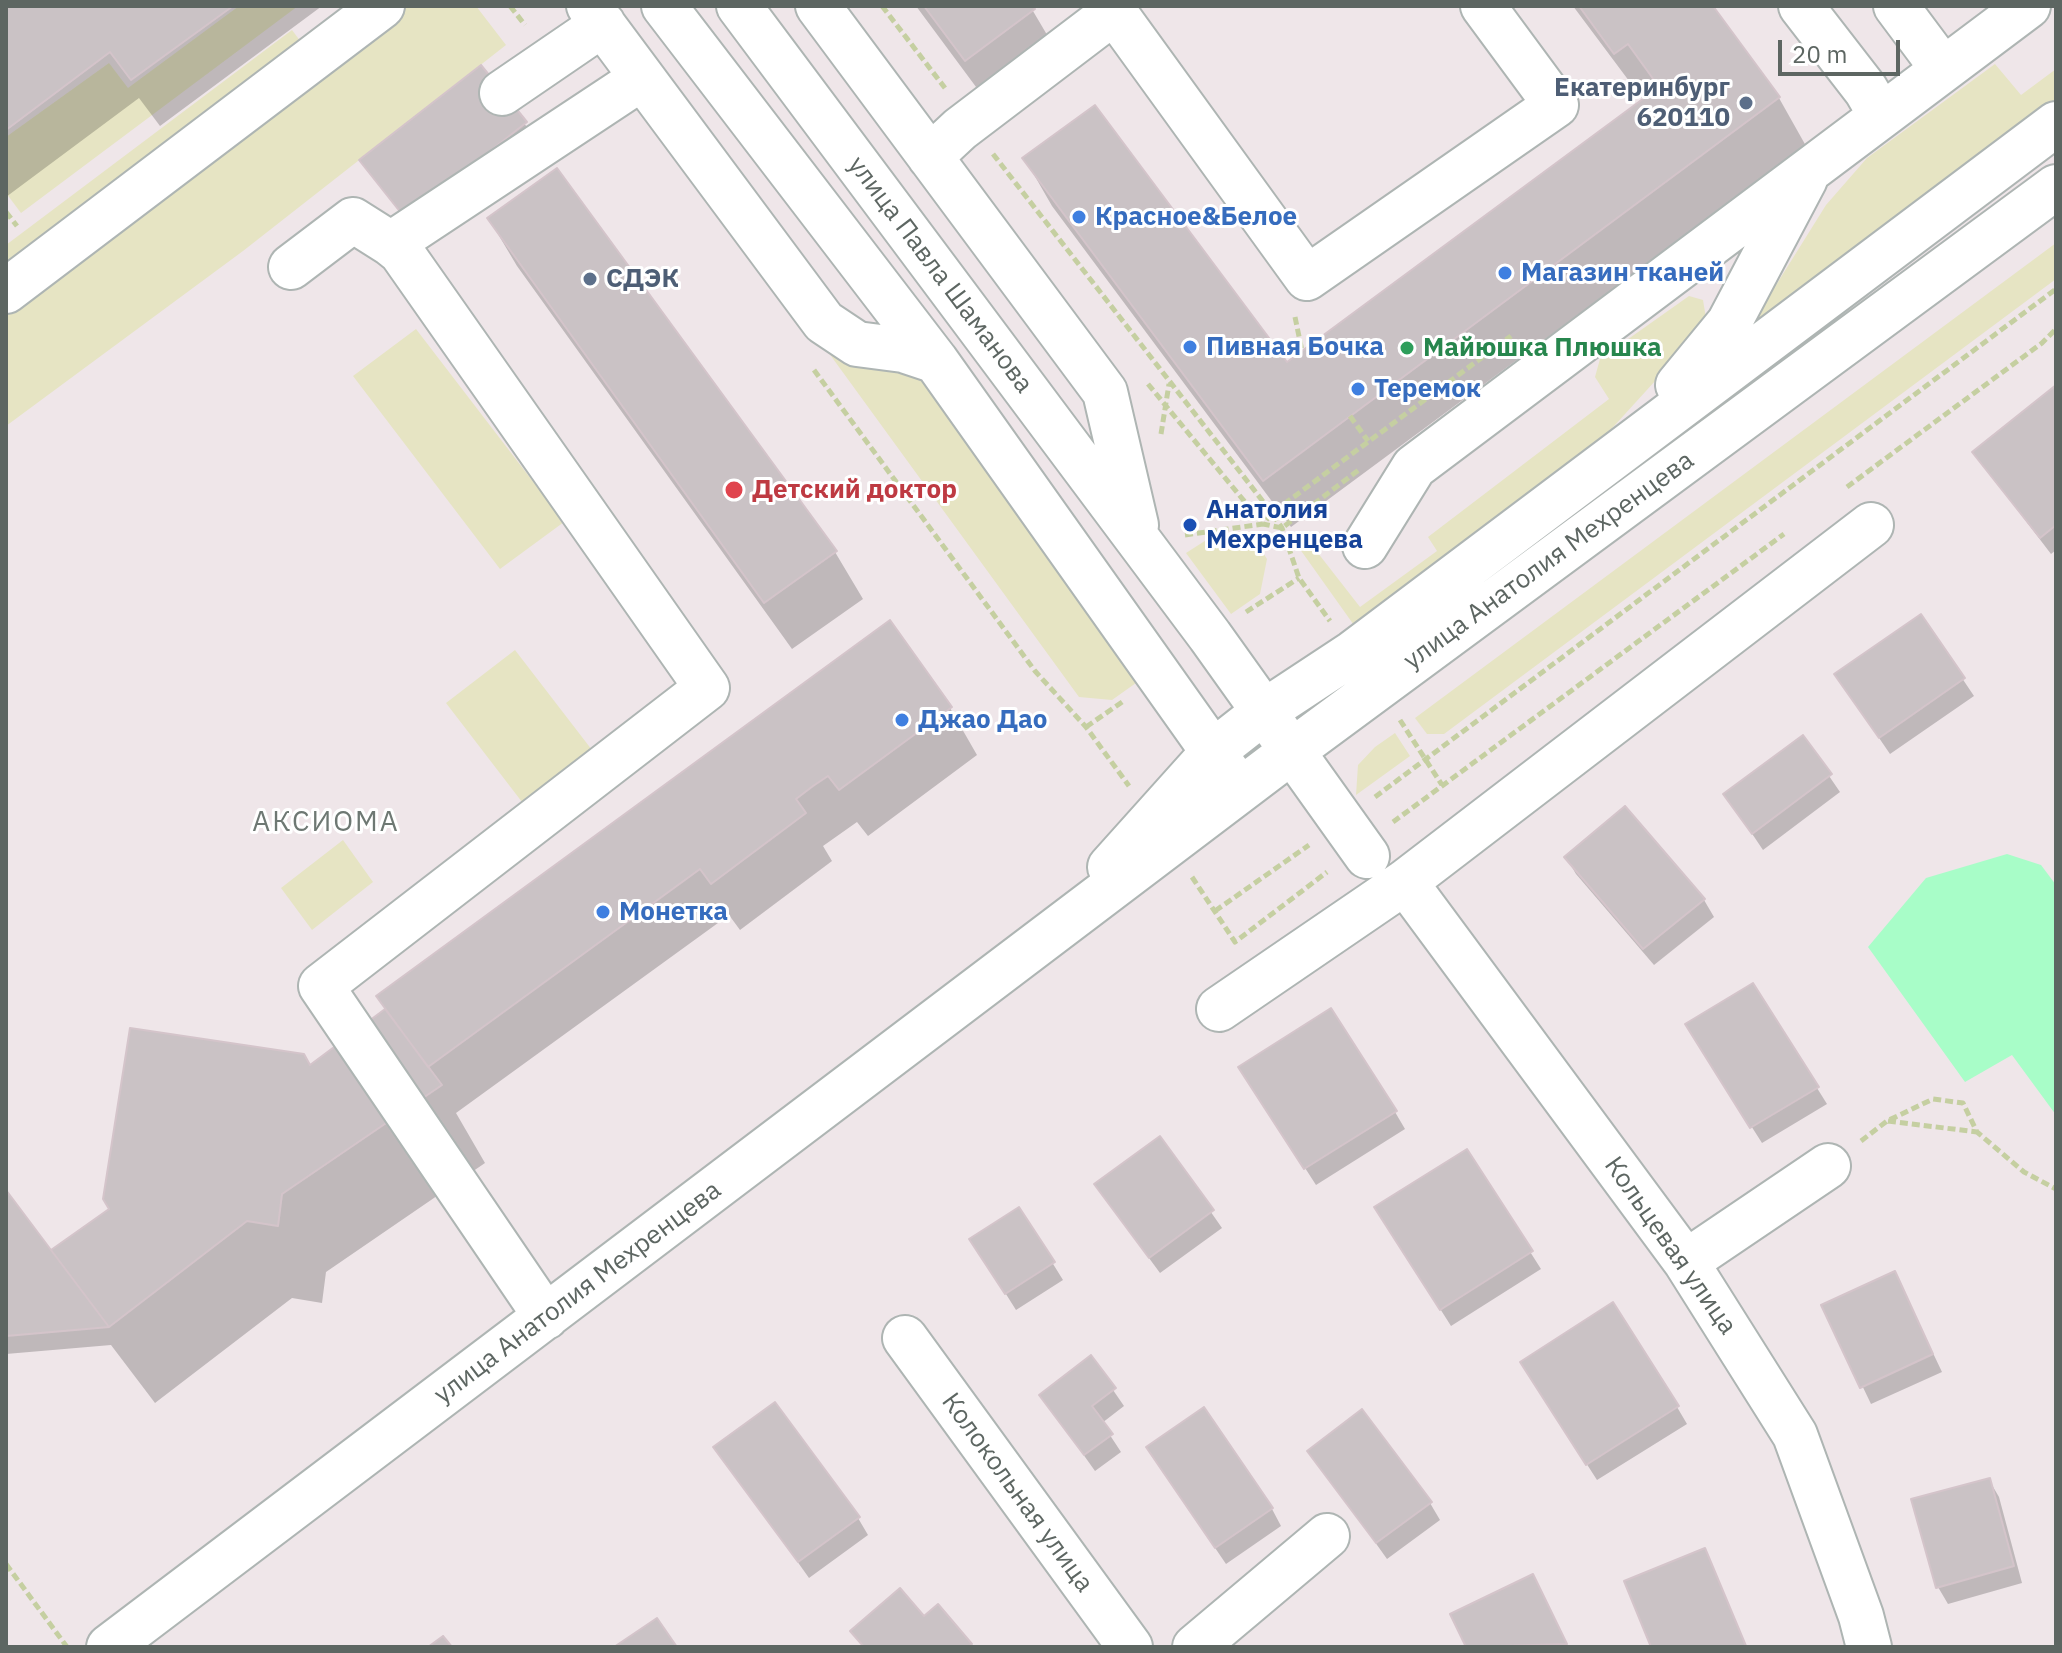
<!DOCTYPE html>
<meta charset="utf-8">
<style>
body{margin:0}
#map{position:relative;width:2062px;height:1653px;overflow:hidden;background:#efe6e9;font-family:"IBM Plex Sans",sans-serif}
canvas{display:block}
.frame{position:absolute;inset:0;border:8px solid #5d6662;pointer-events:none}
.scale{position:absolute;left:1778px;top:40px;width:122px;height:36px;box-sizing:border-box;border:4px solid #5d6662;border-top:0;padding-left:10px;font-size:24px;line-height:28px;white-space:nowrap;color:#5d6662;-webkit-text-stroke:6px #fff;paint-order:stroke}
</style>
<div id="map">
<canvas width="2062" height="1653"></canvas>
<div class="frame"></div>
<div class="scale">20 m</div>
</div>
<script>
const c = document.querySelector('canvas').getContext('2d');
c.lineJoin = 'round';
function paint(path, color) { c.fillStyle = color; c.fill(path, 'evenodd'); }
const toPath = rows => new Path2D(rows.map(r => 'M' + r).join(''));
function stroke(path, color, width, dash) { c.strokeStyle = color; c.lineWidth = width; c.lineCap = dash ? 'butt' : 'round'; c.setLineDash(dash || []); c.stroke(path); }
function write(font, color, halo, rows, align = 'center') {
  c.font = font + ' "IBM Plex Sans",sans-serif'; c.lineWidth = 6; c.setLineDash([]); c.textBaseline = 'middle'; c.strokeStyle = halo; c.fillStyle = color; for (const [text, x, y, turn = 0] of rows) {
    c.save(); c.translate(x, y); c.rotate((+turn || 0) * Math.PI / 180); c.textAlign = isNaN(turn) ? turn : align; if (halo) c.strokeText(text, 0, 0); c.fillText(text, 0, 0); c.restore();
  }
}
const green = toPath([
 [239,6,298,6,21,213,6,193,6,137,109,63,128,88],
 [408,6,476,6,506,45,243,251,6,426,6,305],
 [292,30,307,50,6,275,6,245],
 [1995,64,2021,95,2056,69,2056,110,1738,346,1826,205,1867,158],
 [2056,243,2056,279,1444,734,1427,734,1415,718],
 [1689,296,1703,300,1707,324,1574,470,1356,628,1297,545,1307,539,1360,607,1437,551,1428,537,1609,399,1595,377,1600,359],
 [416,329,564,522,500,569,353,376],
 [815,334,914,372,928,384,1143,678,1112,700,1079,697],
 [1211,537,1255,540,1267,559,1260,594,1231,614,1186,553],
 [515,650,602,763,532,815,446,703],
 [1395,733,1410,756,1356,795,1358,765,1375,747],
 [343,840,373,882,312,930,281,888]
]);
const water = toPath([
 [2007,854,2041,865,2056,885,2056,1115,2012,1055,1965,1082,1868,947,1926,878]
]);
const shadow = toPath([
 [9,6,322,6,160,126,139,98,6,197,6,9],
 [916,6,1030,6,1069,72,1002,122],
 [1573,6,1710,6,1779,98,1806,146,1291,527,1052,206,1025,159,1286,365,1644,101],
 [481,68,530,131,411,225],
 [489,219,835,552,863,599,792,649,517,266],
 [2056,388,2056,550,2051,554,1974,453],
 [1921,617,1974,696,1890,754,1847,691],
 [950,708,977,755,868,836,857,822,823,846,832,861,740,930,729,915,456,1113,485,1163,326,1272,322,1303,292,1298,155,1403,111,1345,6,1354,6,1195,60,1267,387,1010],
 [1803,738,1840,792,1763,850,1726,795],
 [1625,809,1704,900,1714,917,1654,965,1576,874,1566,857],
 [1697,1041,1817,1088,1827,1104,1762,1143],
 [1251,1084,1395,1112,1405,1129,1316,1185],
 [1160,1139,1222,1228,1160,1273,1107,1201],
 [1466,1151,1541,1269,1451,1326,1387,1225],
 [1019,1209,1063,1280,1016,1310,982,1256],
 [1903,1290,1942,1372,1871,1404,1824,1306],
 [1091,1358,1124,1406,1102,1423,1121,1452,1095,1471,1041,1395],
 [1532,1379,1677,1407,1687,1424,1597,1480],
 [716,1447,858,1518,868,1535,809,1578],
 [1310,1451,1430,1503,1440,1520,1387,1559],
 [1158,1464,1272,1509,1281,1526,1226,1564],
 [1989,1480,1999,1497,2022,1583,1948,1604,1938,1587],
 [1704,1550,1747,1647,1653,1647,1626,1582],
 [1542,1594,1567,1647,1468,1647,1453,1615]
]);
const building = toPath([
 [6,6,233,6,131,80,110,52,6,130,6,6],
 [924,6,1033,6,1035,9,965,61,924,6],
 [1579,6,1713,6,1780,97,1263,481,1022,158,1095,105,1287,362,1659,87,1628,44,1614,54,1579,6],
 [481,65,527,122,405,218,359,160,481,65],
 [557,168,837,551,764,603,487,218,557,168],
 [2056,385,2056,525,2040,538,1972,452,2056,385],
 [1921,614,1965,678,1879,738,1834,674,1921,614],
 [890,620,952,707,839,790,828,776,813,786,796,799,806,813,711,884,700,869,428,1067,376,996,890,620],
 [1803,735,1832,774,1752,834,1723,794,1803,735],
 [1625,806,1705,899,1643,949,1564,857,1625,806],
 [1753,983,1819,1087,1750,1128,1685,1024,1753,983],
 [1331,1008,1397,1111,1304,1169,1238,1067,1331,1008],
 [385,1009,442,1085,282,1194,278,1226,247,1221,109,1327,51,1250,109,1209,103,1199,130,1028,304,1054,310,1065,385,1009],
 [1160,1136,1214,1210,1149,1258,1094,1184,1160,1136],
 [1467,1149,1533,1251,1440,1310,1374,1207,1467,1149],
 [6,1190,51,1250,109,1327,6,1336,6,1190],
 [1019,1207,1055,1262,1005,1294,969,1239,1019,1207],
 [1895,1271,1933,1354,1860,1388,1821,1305,1895,1271],
 [1613,1302,1679,1406,1586,1465,1520,1362,1613,1302],
 [1091,1355,1116,1388,1092,1406,1113,1434,1084,1455,1039,1395,1091,1355],
 [775,1402,860,1517,798,1562,713,1447,775,1402],
 [1204,1407,1273,1508,1215,1548,1146,1447,1204,1407],
 [1362,1409,1432,1502,1376,1543,1307,1451,1362,1409],
 [1990,1478,2014,1566,1936,1588,1911,1499,1990,1478],
 [1705,1548,1746,1646,1651,1647,1624,1581,1705,1548],
 [1533,1574,1567,1644,1466,1647,1450,1614,1533,1574],
 [900,1588,924,1616,938,1604,972,1644,968,1647,864,1647,850,1631,900,1588],
 [657,1618,677,1647,614,1647,657,1618],
 [443,1636,452,1647,428,1647,443,1636]
]);
const path = toPath([
 [510,6,525,25],
 [882,6,945,88],
 [993,154,1272,513,1282,528,1299,578,1330,621],
 [6,212,17,226],
 [1295,317,1302,351],
 [814,370,1035,671,1086,727,1129,786],
 [1148,384,1263,524,1282,528,1360,469],
 [1350,416,1368,441],
 [1161,434,1169,384],
 [1847,487,2042,343,2056,329],
 [1185,535,1263,524,1272,513,1511,336],
 [1246,612,1299,578],
 [1400,720,1442,785],
 [1086,727,1125,700],
 [1375,797,2056,289],
 [1393,822,1784,534],
 [1192,877,1235,942,1327,872],
 [1215,911,1309,845],
 [1888,1121,1977,1132],
 [1861,1141,1887,1121,1933,1099,1963,1103,1977,1132,2024,1172,2056,1189],
 [6,1564,67,1647]
]);
const minor = toPath([
 [589,6,824,322,857,344,903,350,936,361],
 [664,6,936,361,1231,777],
 [739,6,1210,636,1367,856],
 [818,6,1105,392,1136,525],
 [1110,6,1307,278,1556,105,1483,6],
 [1801,6,1866,90,1880,114],
 [1896,6,1943,69],
 [502,93,603,24],
 [930,157,960,129,1114,12],
 [291,267,353,220,391,244],
 [6,291,382,6],
 [1678,385,1729,323,1805,179],
 [1365,546,1414,467,2028,6],
 [1110,867,1214,751,1265,711,1353,653,2056,124],
 [1405,882,1686,1262,1795,1435,1861,1616,1869,1647],
 [1219,1009,1405,882,1871,525],
 [1686,1262,1828,1166],
 [546,1317,321,986,707,688,401,252,391,244,642,78],
 [905,1338,1130,1647],
 [109,1647,1292,751,2056,187],
 [1195,1647,1327,1536]
]);
const markers = [
 [1746,103,8,"#5c6f8a"],
 [1079,217,8,"#3f7fe0"],
 [1505,273,8,"#3f7fe0"],
 [590,279,8,"#5c6f8a"],
 [1190,347,8,"#3f7fe0"],
 [1407,348,8,"#2e9e5b"],
 [1358,389,8,"#3f7fe0"],
 [734,490,10,"#e0444e"],
 [1190,525,8,"#1a4fb4"],
 [902,720,8,"#3f7fe0"],
 [603,912,8,"#3f7fe0"]
];
const serviceNames = [
 ["Екатеринбург",1730,88],
 ["620110",1730,118],
 ["СДЭК",606,279,"left"]
];
const shopNames = [
 ["Красное&Белое",1095,217],
 ["Магазин тканей",1521,273],
 ["Пивная Бочка",1206,347],
 ["Теремок",1374,389],
 ["Джао Дао",918,720],
 ["Монетка",619,912]
];
const streetNames = [
 ["улица Павла Шаманова",940,275,53],
 ["улица Анатолия Мехренцева",1549,561,-36],
 ["Кольцевая улица",1670,1246,55],
 ["улица Анатолия Мехренцева",578,1293,-37],
 ["Колокольная улица",1017,1493,54]
];
const leisureNames = [
 ["Майюшка Плюшка",1423,348]
];
const healthNames = [
 ["Детский доктор",752,490]
];
const transitNames = [
 ["Анатолия",1206,510],
 ["Мехренцева",1206,540]
];
const neighbourhoodNames = [
 ["АКСИОМА",326,823]
];
paint(green, '#e6e4c3');
paint(water, '#a8fdc8');
paint(shadow, '#0003');
paint(building, '#cac2c5');
stroke(building, '#d4c4ca', 2);
stroke(minor, '#aeb5b3', 48);
stroke(path, '#c5cfa1', 5, [8, 4]);
stroke(minor, '#fff', 44);
for (const [x, y, r, color] of markers) { const dot = new Path2D(); dot.arc(x, y, r, 0, 2 * Math.PI); c.fillStyle = color; c.fill(dot); stroke(dot, '#fff', 3); }
write('bold 26px', '#4e5e75', '#fff', serviceNames, 'right');
write('bold 26px', '#366cbe', '#fff', shopNames, 'left');
write('26px', '#5d6662', '#fff', streetNames);
write('bold 26px', '#27864d', '#fff', leisureNames, 'left');
write('bold 26px', '#be3a42', '#fff', healthNames, 'left');
write('bold 26px', '#164399', '#fff', transitNames, 'left');
c.letterSpacing = '2px';
write('28px', '#6e7873', '#fff', neighbourhoodNames);
c.letterSpacing = '0px';
</script>
